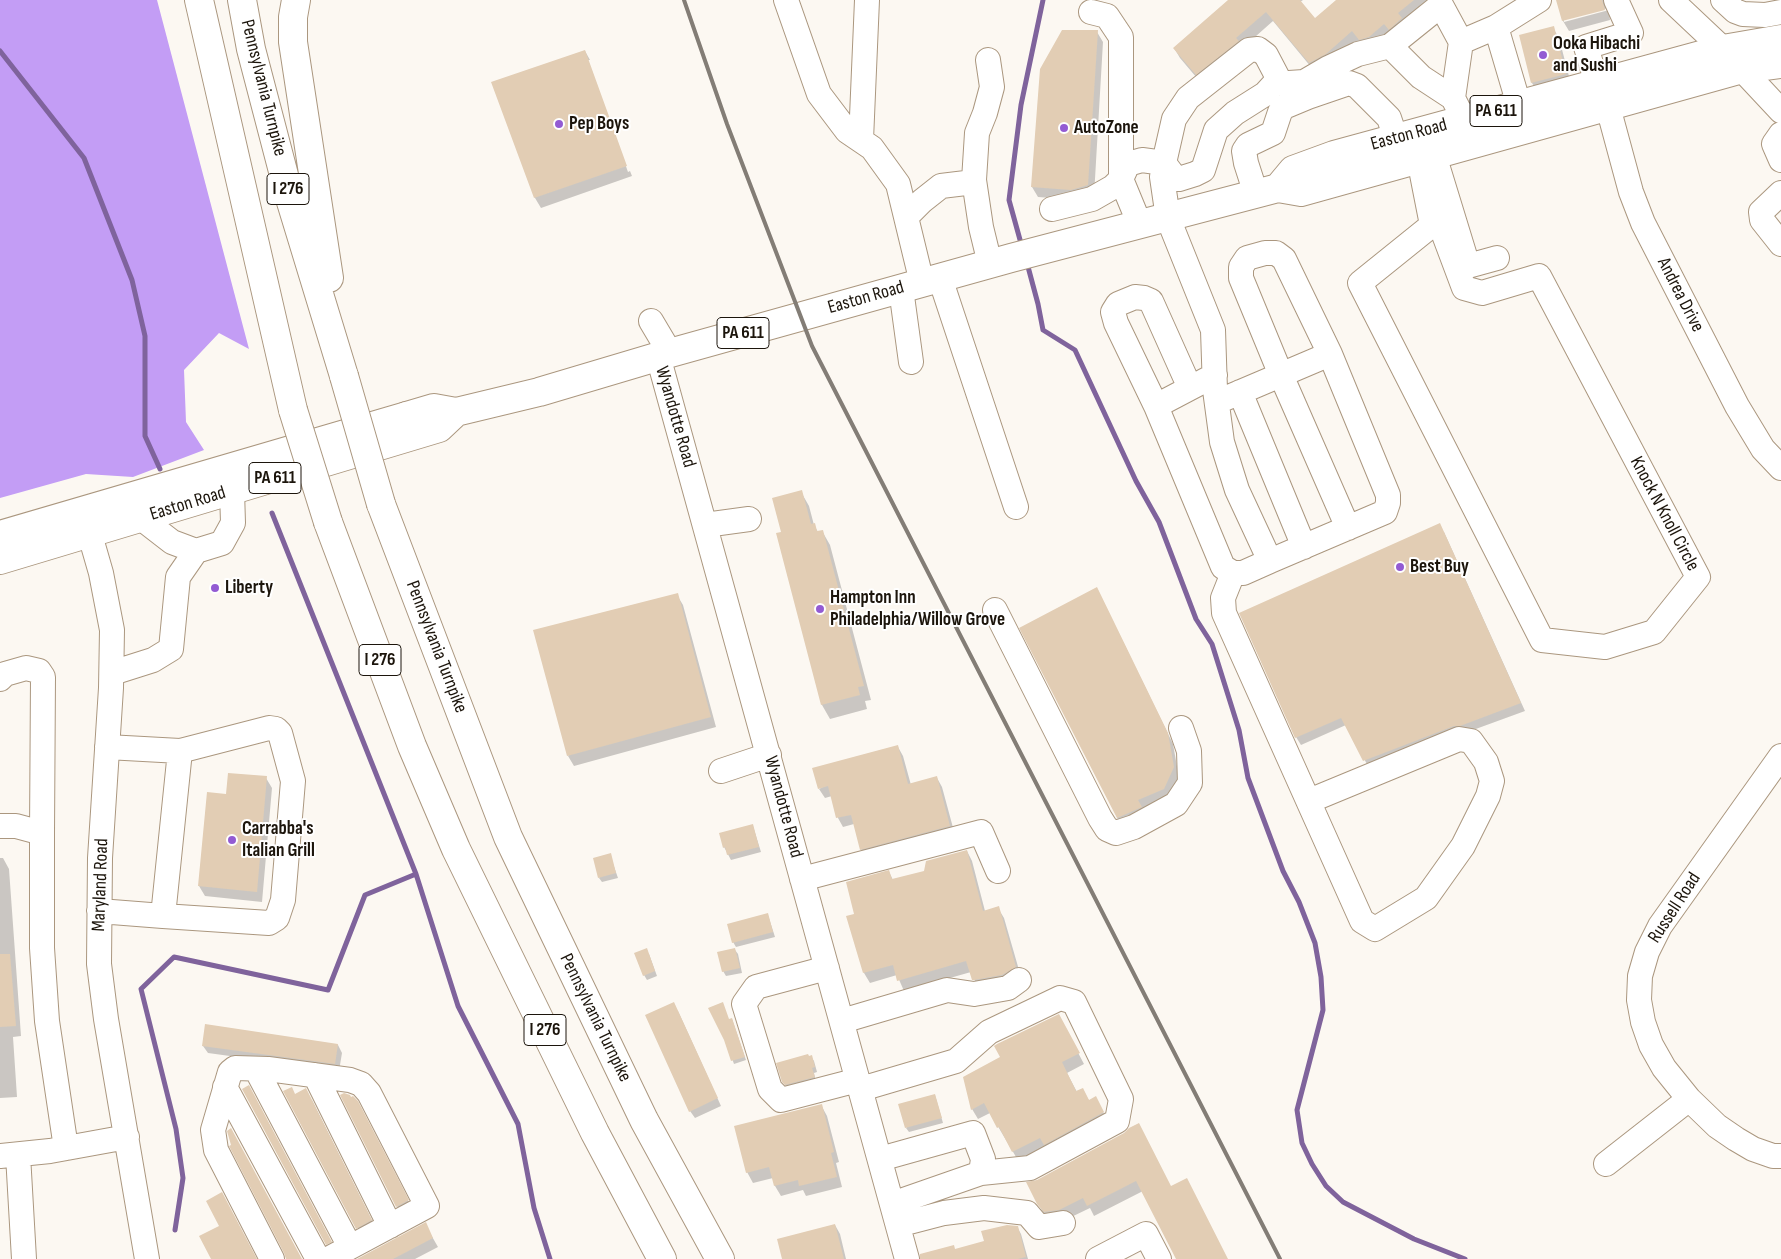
<!DOCTYPE html>
<style>
body{margin:0}
canvas{display:block;background:#fcf8f2}
</style>
<canvas width="1781" height="1259"></canvas>
<script>
const c = document.querySelector('canvas').getContext('2d');
c.lineJoin = 'round';
function paint(path, color) { c.fillStyle = color; c.fill(path, 'evenodd'); }
const toPath = rows => new Path2D(rows.map(r => 'M' + r).join(''));
function stroke(path, color, width, dash) { c.strokeStyle = color; c.lineWidth = width; c.lineCap = dash ? 'butt' : 'round'; c.setLineDash(dash || []); c.stroke(path); }
function write(font, color, halo, rows, align = 'center') {
  c.font = font + ' "Sofia Sans Condensed",sans-serif'; c.lineWidth = 4; c.setLineDash([]); c.textBaseline = 'middle'; c.strokeStyle = halo; c.fillStyle = color; for (const [text, x, y, turn = 0] of rows) {
    c.save(); c.translate(x, y); c.rotate((+turn || 0) * Math.PI / 180); c.textAlign = isNaN(turn) ? turn : align; if (halo) c.strokeText(text, 0, 0); c.fillText(text, 0, 0); c.restore();
  }
}
const forest = toPath([
 [0,0,157,0,249,349,219,333,184,370,186,422,204,450,133,477,86,474,0,498]
]);
const shadow = toPath([
 [1230,0,1303,0,1300,2,1315,20,1338,0,1431,0,1366,49,1359,41,1332,64,1316,73,1273,21,1202,84,1180,58,1174,48],
 [1558,0,1607,0,1608,8,1564,19,1564,22,1609,10,1610,20,1569,31,1563,21],
 [1553,28,1559,38,1571,84,1538,93,1532,83,1520,36],
 [1097,32,1103,42,1094,196,1078,200,1038,197,1032,187],
 [585,51,590,60,588,60,628,172,630,171,632,176,541,208,535,198,493,83],
 [801,492,809,506,814,525,818,532,822,531,830,545,871,700,865,701,867,709,830,719,822,705,782,533],
 [1444,532,1525,711,1369,768,1346,725,1301,745,1296,737],
 [677,595,683,605,716,727,574,766,568,756],
 [1102,599,1173,744,1179,778,1170,799,1123,828,1117,818],
 [898,747,903,756,911,785,937,778,942,787,955,835,866,859,861,849,854,824,843,827,838,818,832,796,825,798,819,789],
 [266,778,272,788,262,902,205,896,199,886,227,795],
 [753,826,761,852,731,860,724,847,721,834],
 [967,851,972,861,985,911,998,908,1004,918,1021,977,979,990,971,972,904,991,897,975,870,983,864,973,856,915,889,872,893,880,925,872],
 [610,855,618,878,602,882,599,878],
 [0,858,3,858,9,869,21,1036,13,1037,17,1097,0,1098],
 [768,915,775,937,736,947,733,942],
 [735,950,738,954,742,973,726,976,723,971],
 [649,954,657,976,647,980,644,975],
 [678,1011,721,1106,695,1118,690,1111],
 [732,1019,746,1060,734,1064,725,1039,729,1020],
 [1064,1026,1084,1064,1067,1073,1077,1092,1101,1108,1109,1123,1019,1162,990,1113,978,1119,972,1109],
 [338,1045,342,1053,339,1071,208,1053,203,1046],
 [809,1057,811,1057,814,1061,817,1072,814,1073,816,1082,786,1087,783,1081],
 [295,1095,312,1100,377,1231,363,1238],
 [935,1095,943,1123,909,1132,906,1128],
 [342,1096,361,1110,412,1208,401,1214],
 [821,1105,827,1116,839,1162,836,1163,842,1187,806,1196,803,1190,781,1196,775,1186,773,1178,753,1183,747,1172],
 [1124,1134,1171,1188,1227,1259,1178,1259,1143,1191,1094,1216,1090,1208,1065,1220,1044,1214,1038,1203,1037,1181],
 [835,1225,840,1234,846,1259,783,1259],
 [1017,1227,1021,1234,1028,1259,937,1259,955,1250,985,1242],
 [430,1233,438,1247,415,1259,360,1259]
]);
const stream = toPath([
 [0,51,84,158,132,280,145,336,145,436,160,469],
 [1022,247,1009,200,1021,105,1043,0],
 [1027,263,1038,304,1043,330,1075,350,1136,481,1159,522,1196,619,1212,644,1239,730,1248,778,1283,871,1299,902,1315,943,1321,977,1323,1010,1297,1110,1302,1143,1312,1164,1326,1186,1343,1202,1414,1239,1465,1259],
 [272,513,416,874,458,1006,518,1124,534,1208,550,1259],
 [175,1230,183,1178,176,1129,141,989,174,957,328,990,365,895,416,874]
]);
const building = toPath([
 [1228,0,1300,0,1315,18,1336,0,1414,0,1398,13,1402,18,1389,30,1384,24,1369,37,1359,40,1352,31,1326,54,1309,63,1266,12,1236,38,1239,41,1196,75,1173,48],
 [1556,0,1602,0,1605,10,1562,21],
 [1554,26,1566,74,1531,83,1519,35],
 [1062,30,1098,30,1088,185,1071,190,1031,187,1040,69],
 [585,50,627,166,534,198,491,82],
 [802,490,811,524,815,523,817,531,823,530,864,686,858,687,860,695,821,705,776,533,781,532,772,498],
 [1440,523,1521,703,1460,726,1454,726,1363,761,1341,718,1295,738,1239,613],
 [1097,587,1168,733,1174,767,1164,789,1138,800,1142,807,1117,818,1019,628],
 [678,593,711,717,567,756,533,630],
 [898,745,908,784,937,776,950,826,860,850,851,815,836,818,828,786,818,789,812,768],
 [228,773,267,776,257,892,198,886,207,792,226,794],
 [753,824,759,847,727,855,725,847,723,848,719,833],
 [967,850,983,911,999,906,1016,967,1002,975,974,980,972,980,966,961,897,981,893,965,863,973,846,916,854,914,846,882,889,870,892,879,924,871,926,861],
 [611,853,616,873,598,878,593,858],
 [768,913,773,932,732,943,727,924],
 [647,948,655,971,643,976,634,953],
 [735,948,740,968,722,972,717,952],
 [0,954,10,954,16,1026,0,1027],
 [674,1002,718,1098,689,1112,645,1015],
 [723,1002,729,1019,732,1018,745,1057,731,1061,724,1040,708,1008],
 [1059,1014,1080,1053,1062,1062,1076,1091,1083,1088,1089,1100,1096,1096,1104,1112,1044,1145,1040,1138,1012,1152,999,1127,997,1128,984,1103,971,1110,963,1077,1000,1057,994,1046,997,1044],
 [205,1024,338,1044,335,1064,202,1046],
 [808,1054,809,1056,812,1055,815,1067,812,1068,815,1077,785,1085,782,1082,776,1063],
 [249,1085,332,1242,326,1245,242,1089],
 [292,1087,295,1094,306,1088,372,1220,356,1229,283,1091],
 [344,1093,350,1095,351,1097,353,1096,358,1101,409,1200,396,1207,340,1095],
 [935,1094,942,1118,905,1128,898,1104],
 [822,1104,834,1152,831,1153,837,1177,799,1186,798,1180,774,1186,769,1167,746,1173,734,1126],
 [1139,1123,1171,1186,1187,1178,1228,1259,1176,1259,1136,1181,1087,1206,1083,1198,1059,1210,1044,1212,1037,1204,1026,1182,1037,1180,1124,1133,1129,1128],
 [231,1128,302,1259,286,1259,284,1253,229,1146,231,1145,227,1131],
 [222,1192,257,1259,211,1259,199,1236,219,1226,206,1201],
 [426,1222,433,1238,393,1259,357,1259],
 [835,1224,844,1259,782,1259,777,1239],
 [1007,1225,1018,1226,1026,1257,1018,1259,920,1259,920,1254,954,1245,955,1249,984,1241,981,1231]
]);
const minor = toPath([
 [786,0,819,94,847,131,872,148,898,184,922,283],
 [1671,0,1723,49,1781,111],
 [1723,0,1735,11,1743,14,1765,15,1781,12],
 [1091,12,1107,16,1121,37,1121,179,1140,225],
 [988,60,992,87,985,113,977,133,974,180,981,227,990,264],
 [1597,83,1586,47,1631,33,1616,0],
 [1274,84,1304,82,1328,68,1358,54,1390,46],
 [1453,98,1461,42],
 [1519,105,1496,27,1539,0],
 [1608,107,1631,192,1643,223,1737,406,1763,449,1781,468],
 [1464,120,1453,98,1421,77,1390,46,1441,5,1461,42,1496,27],
 [1781,134,1774,144,1781,160],
 [861,140,867,0],
 [1434,155,1468,266,1497,258],
 [1419,159,1432,225,1443,232,1464,288,1482,293,1539,276,1698,577,1654,632,1605,647,1542,640,1360,283,1432,225],
 [1781,193,1761,212,1762,220,1781,244],
 [1256,194,1246,163,1244,151,1248,145,1273,133,1280,112,1284,107,1308,97,1349,83,1357,86,1389,118,1396,139],
 [1052,209,1092,199,1113,187,1121,179,1128,164,1142,160,1164,163,1176,179,1179,179,1195,174,1203,170,1216,130,1235,113,1265,94,1275,83,1277,76,1266,55,1258,49,1249,50,1188,98,1174,119,1164,163,1162,177,1168,218,1213,330,1215,390,1222,442,1237,490,1270,561,1385,512,1388,503,1388,495,1330,354,1217,402],
 [907,216,922,201,941,186,974,182],
 [940,278,1016,507],
 [901,289,911,362],
 [651,321,670,353],
 [1330,354,1284,259,1276,253,1265,253,1247,258,1241,267,1241,278,1281,375,1348,528],
 [658,356,907,1259],
 [1215,375,1156,406,1223,567,1233,573,1243,573,1270,561],
 [1240,392,1304,547],
 [1156,406,1116,323,1113,312,1118,304,1135,297,1144,298,1151,301,1190,388],
 [84,514,101,573,112,630,111,688,100,858,99,964,106,1019,147,1259],
 [141,518,172,542,196,551],
 [705,525,749,519],
 [1233,573,1223,598,1224,613,1362,921,1375,929,1426,898,1463,846,1488,796,1492,781,1486,762,1471,741,1459,739,1309,801],
 [995,610,1100,818,1107,829,1116,833,1134,827,1176,804,1190,783,1189,751,1181,728],
 [112,673,153,660,171,649,178,577,196,551,222,543,233,523,232,491],
 [0,679,5,674,26,668,39,671,43,677,42,833],
 [721,771,769,755],
 [0,826,16,826,42,833,42,948,47,1021,66,1148],
 [802,879,981,832,998,871],
 [99,911,163,916,180,751,107,747],
 [163,916,269,923,277,918,283,900,293,781,280,733,276,729,269,728,180,751],
 [827,968,756,987,744,1004,770,1089,781,1100,858,1080],
 [842,1021,947,990,974,994,1008,988,1019,980],
 [256,1069,350,1247],
 [315,1075,390,1226],
 [225,1087,318,1259],
 [861,1089,956,1061,989,1032,1060,998,1074,1002,1121,1099,1117,1121,1030,1168,981,1173],
 [1689,1099,1664,1068,1651,1045,1643,1022,1639,1000,1640,976,1647,952,1660,926,1781,756],
 [18,1155,24,1259],
 [0,1156,50,1151,127,1137],
 [880,1159,973,1133,983,1159,981,1173,892,1204],
 [1606,1164,1689,1099,1717,1126,1736,1139,1753,1149,1773,1156,1781,1156],
 [898,1225,944,1213,984,1208,1027,1213,1039,1227,1063,1223],
 [272,1259,216,1150,213,1130,230,1072,235,1068,268,1069,350,1080,361,1084,369,1093,427,1206,328,1259],
 [1098,1259,1146,1234,1159,1259]
]);
const major = toPath([
 [407,416,434,408,456,412]
]);
const highway = toPath([
 [199,0,293,410],
 [242,0,251,49,291,202,344,376],
 [296,0,293,17,293,42,329,278],
 [1278,188,1293,170,1334,155,1723,49,1781,39],
 [381,504,508,837,644,1120,720,1259],
 [328,522,412,746,456,849,595,1133,662,1259],
 [0,535,407,416],
 [0,560,439,428,456,412,539,392,670,353,1011,258,1278,188,1301,192,1742,69,1781,64]
]);
const rail = toPath([
 [684,0,727,124,812,346,1280,1259]
]);
const highwayBridge = toPath([
 [344,376,381,504],
 [293,410,328,522]
]);
const markers = [
 [1543,55,5,"#935bd3"],
 [559,124,5,"#935bd3"],
 [1064,128,5,"#935bd3"],
 [1400,567,5,"#935bd3"],
 [215,588,5,"#935bd3"],
 [820,609,5,"#935bd3"],
 [232,840,5,"#935bd3"]
];
const shields = [
 [1496,111,52],
 [288,189,42],
 [743,333,52],
 [275,478,52],
 [380,660,42],
 [545,1030,42]
];
const shieldNames = [
 ["PA 611",1496,111],
 ["I 276",288,189],
 ["PA 611",743,333],
 ["PA 611",275,478],
 ["I 276",380,660],
 ["I 276",545,1030]
];
const poiNames = [
 ["Ooka Hibachi",1553,44],
 ["and Sushi",1553,66],
 ["Pep Boys",569,124],
 ["AutoZone",1074,128],
 ["Best Buy",1410,567],
 ["Liberty",225,588],
 ["Hampton Inn",830,598],
 ["Philadelphia/Willow Grove",830,620],
 ["Carrabba's",242,829],
 ["Italian Grill",242,851]
];
const streetNames = [
 ["Pennsylvania Turnpike",263,88,76],
 ["Easton Road",1409,135,-15],
 ["Andrea Drive",1680,295,63],
 ["Easton Road",866,298,-16],
 ["Wyandotte Road",675,417,74],
 ["Easton Road",188,504,-17],
 ["Knock N Knoll Circle",1664,514,62],
 ["Pennsylvania Turnpike",436,647,69],
 ["Wyandotte Road",783,807,75],
 ["Maryland Road",101,885,-88],
 ["Russell Road",1675,908,-57],
 ["Pennsylvania Turnpike",595,1018,64]
];
paint(forest, '#c39df5');
paint(shadow, '#0003');
stroke(stream, '#7f639c', 5);
paint(building, '#e2cdb4');
stroke(minor, '#ab977f', 26);
stroke(major, '#ab977f', 30);
stroke(highway, '#ab977f', 30);
stroke(minor, '#fff', 24);
stroke(major, '#fff', 28);
stroke(highway, '#fff', 28);
stroke(rail, '#837d76', 4);
stroke(highwayBridge, '#ab977f', 30, []);
stroke(highwayBridge, '#fff', 28);
for (const [x, y, r, color] of markers) { const dot = new Path2D(); dot.arc(x, y, r, 0, 2 * Math.PI); c.fillStyle = color; c.fill(dot); stroke(dot, '#fff', 2); }
for (const [x, y, w] of shields) { const box = new Path2D(); box.roundRect(x - w / 2, y - 15.5, w, 31, 4); c.fillStyle = '#fff'; c.fill(box); stroke(box, '#1c150c', 1); }
write('bold 18px', '#1c150c', null, shieldNames);
write('bold 19px', '#1c150c', '#fff', poiNames, 'left');
write('19px', '#1c150c', '#fff', streetNames);
</script>
